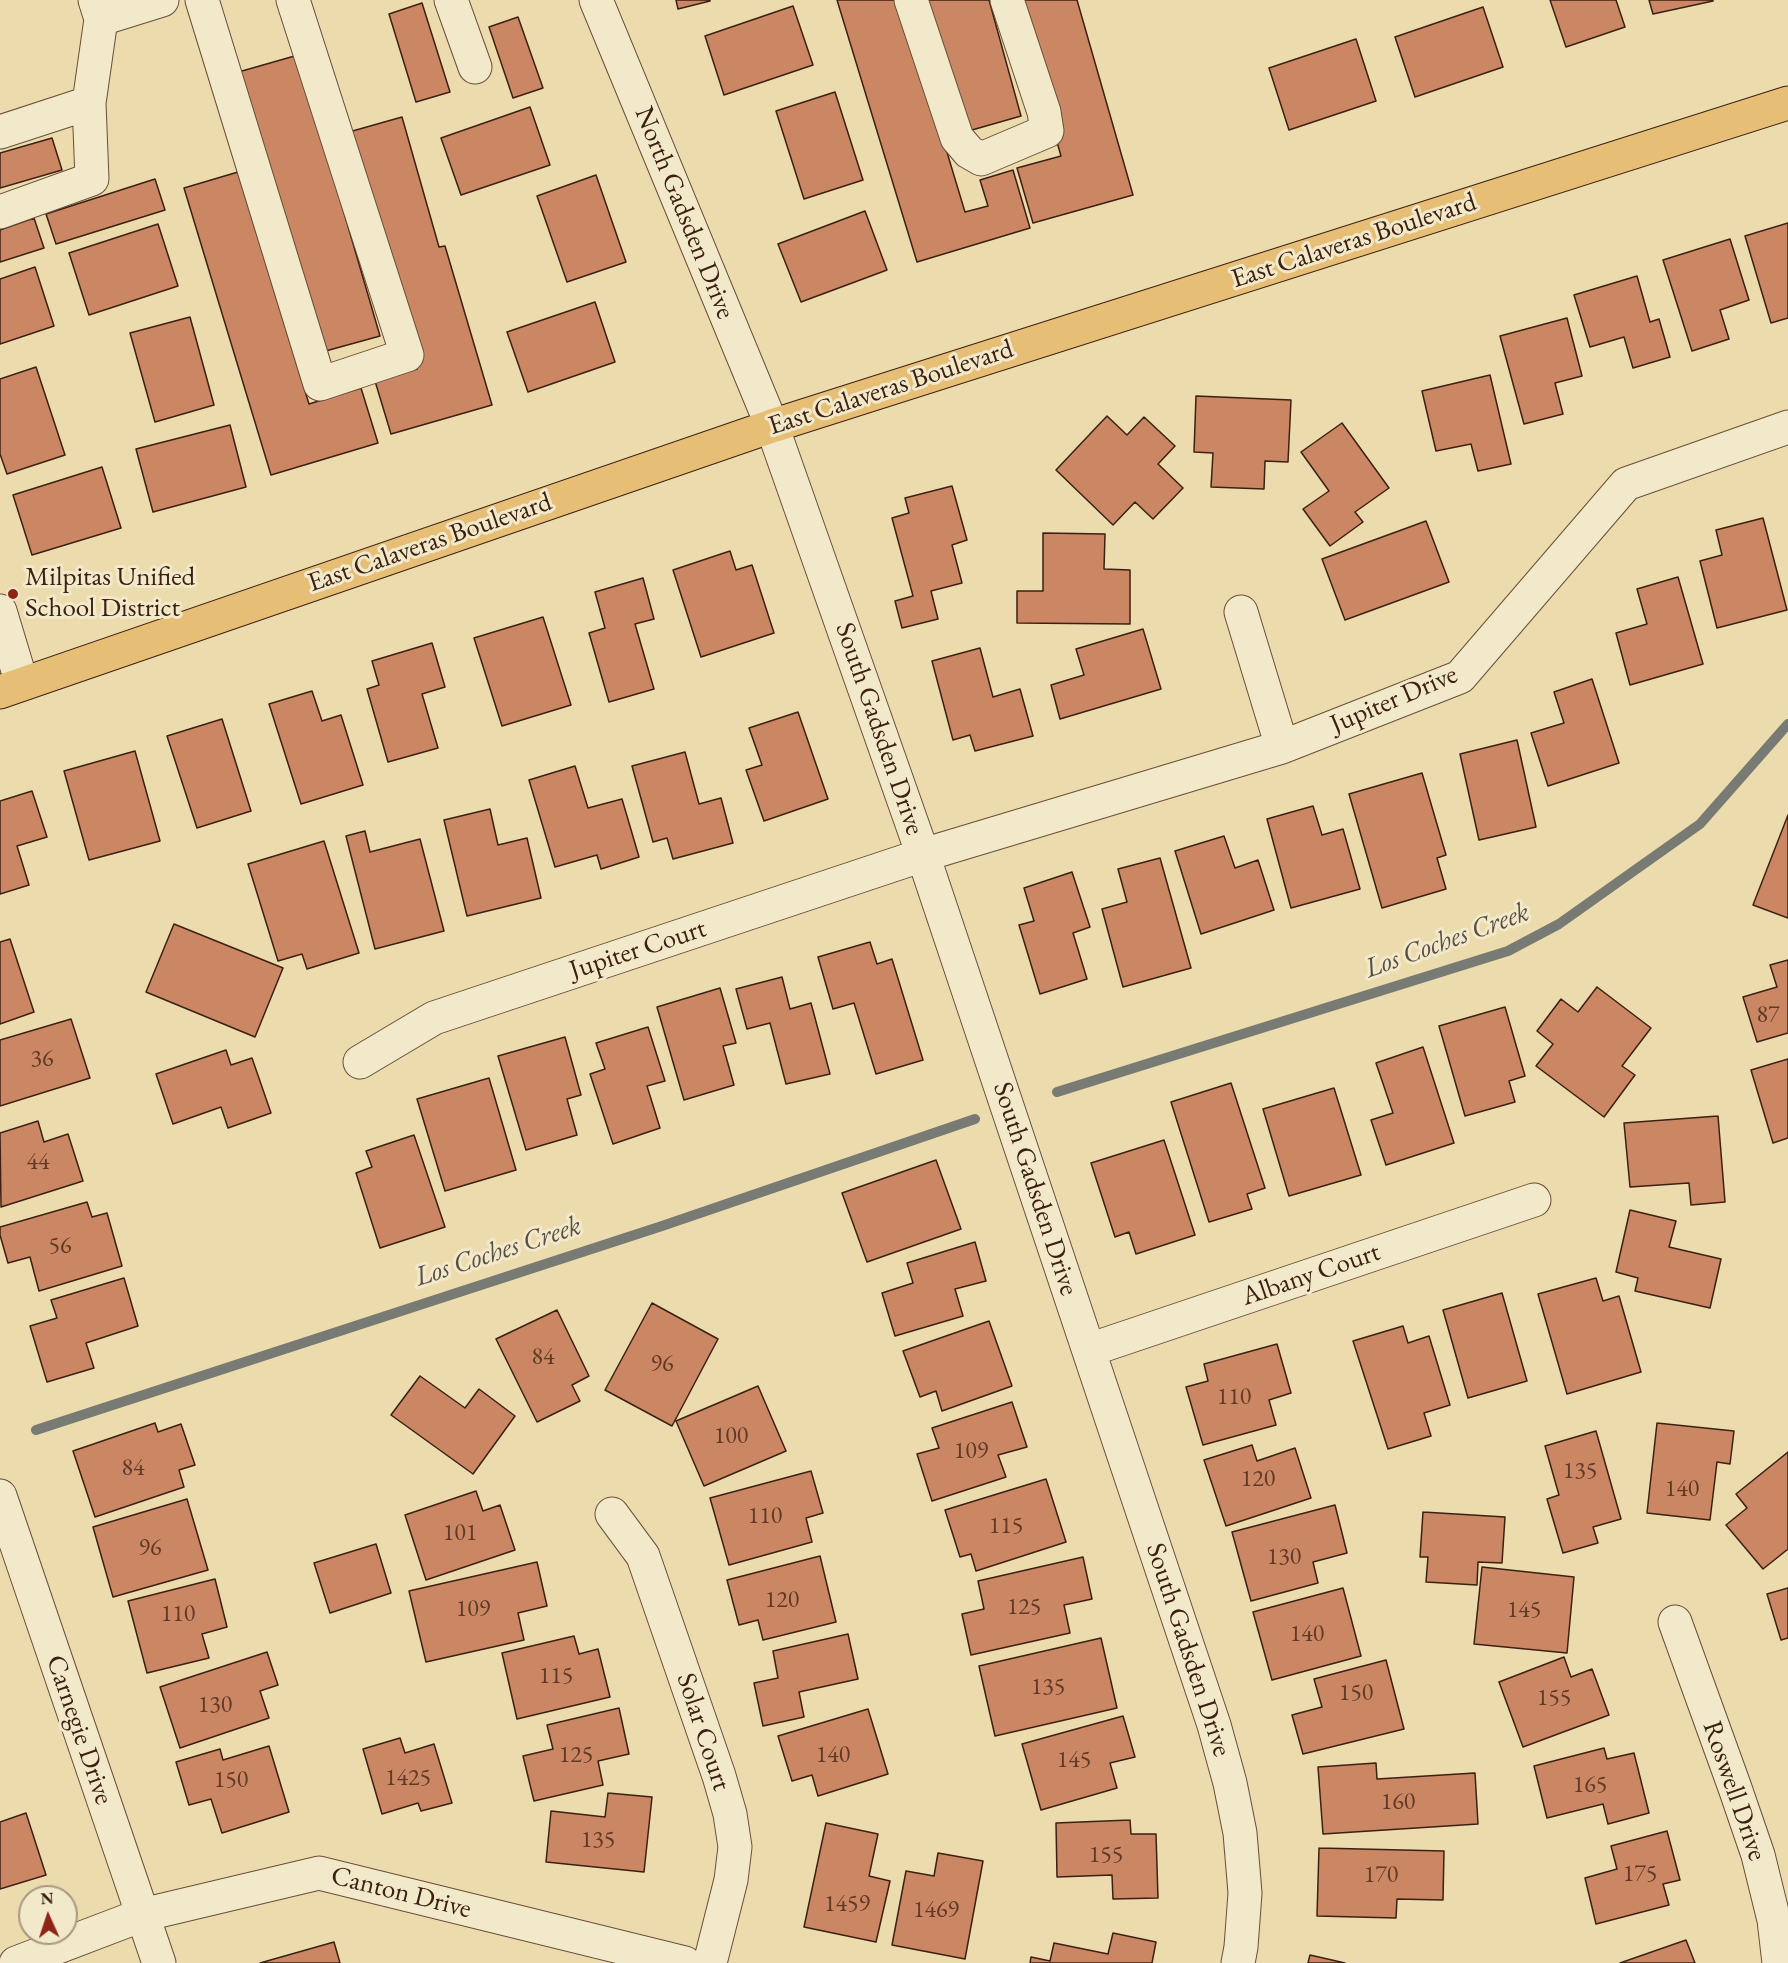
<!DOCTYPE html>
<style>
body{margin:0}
#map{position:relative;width:1788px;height:1963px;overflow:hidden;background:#ebdbad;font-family:"EB Garamond",serif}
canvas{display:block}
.north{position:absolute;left:18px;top:1885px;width:60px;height:60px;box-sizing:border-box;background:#f2e8ca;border:2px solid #a99880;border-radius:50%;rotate:357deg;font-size:16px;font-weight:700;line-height:24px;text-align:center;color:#3c2012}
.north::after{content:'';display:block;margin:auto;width:21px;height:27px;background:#8f2418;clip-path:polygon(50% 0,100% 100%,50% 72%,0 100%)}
</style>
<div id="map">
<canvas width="1788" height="1963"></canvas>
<div class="north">N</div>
</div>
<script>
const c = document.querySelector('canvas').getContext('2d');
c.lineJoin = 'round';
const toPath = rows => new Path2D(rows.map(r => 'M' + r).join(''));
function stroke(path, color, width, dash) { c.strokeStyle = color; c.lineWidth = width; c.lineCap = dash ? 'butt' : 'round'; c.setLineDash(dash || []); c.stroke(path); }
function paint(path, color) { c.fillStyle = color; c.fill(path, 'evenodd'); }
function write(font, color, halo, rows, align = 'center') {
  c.font = font + ' "EB Garamond",serif'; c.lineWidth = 6; c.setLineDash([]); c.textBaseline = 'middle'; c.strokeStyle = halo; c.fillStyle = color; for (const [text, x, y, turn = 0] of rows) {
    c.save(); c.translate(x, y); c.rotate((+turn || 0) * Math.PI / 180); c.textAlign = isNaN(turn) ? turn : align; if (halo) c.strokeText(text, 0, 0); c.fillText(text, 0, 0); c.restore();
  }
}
const stream = toPath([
 [1057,1092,1508,951,1559,924,1700,824,1788,724],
 [36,1430,662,1226,975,1119]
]);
const building = toPath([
 [676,0,710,0,710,1,678,9,676,0],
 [837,0,901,0,965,212,988,206,980,180,1013,170,1030,228,917,262,837,0],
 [928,0,989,0,1021,116,965,132,928,0],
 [1016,0,1077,0,1133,195,1033,223,1017,168,1061,156,1016,0],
 [1550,0,1616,0,1625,27,1566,47,1550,0],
 [1649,0,1713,0,1713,1,1653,14,1649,0],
 [422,3,450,92,416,102,389,14,422,3],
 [793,6,813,65,724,95,705,36,793,6],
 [1483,7,1503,67,1415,97,1395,37,1483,7],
 [518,17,543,88,513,98,489,27,518,17],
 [1356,39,1376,101,1289,130,1269,68,1356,39],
 [298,55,380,336,322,352,235,73,298,55],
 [835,92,863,180,804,199,776,111,835,92],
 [530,107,550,165,461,195,441,138,530,107],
 [402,117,439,247,445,246,492,405,391,434,375,381,417,369,349,132,402,117],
 [52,138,62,170,0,188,0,153,52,138],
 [238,172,309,404,361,388,378,443,271,475,184,188,238,172],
 [596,175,626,262,567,282,537,196,596,175],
 [155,179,165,210,56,244,46,214,155,179],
 [865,211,887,270,801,302,778,244,865,211],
 [34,218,44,248,0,262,0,230,34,218],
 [1788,223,1788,318,1771,323,1745,236,1788,223],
 [158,224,178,286,89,315,69,253,158,224],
 [1730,239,1749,300,1720,310,1729,339,1692,351,1663,260,1730,239],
 [35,267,54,326,0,344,0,279,35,267],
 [1637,276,1650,322,1659,319,1670,357,1633,368,1624,337,1590,347,1574,295,1637,276],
 [595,302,615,362,528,392,507,332,595,302],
 [190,317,214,405,155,422,130,333,190,317],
 [1567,318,1582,376,1555,383,1563,414,1524,424,1500,336,1567,318],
 [36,367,65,455,7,474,0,454,0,379,36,367],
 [1490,375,1511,464,1478,471,1471,444,1436,451,1422,391,1490,375],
 [1196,396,1291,400,1288,462,1265,461,1264,489,1211,487,1213,453,1194,452,1196,396],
 [1107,416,1127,435,1144,417,1175,446,1158,464,1183,488,1153,519,1135,502,1113,525,1056,470,1107,416],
 [1342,423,1389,488,1355,512,1363,522,1330,546,1303,509,1329,491,1301,452,1342,423],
 [230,425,246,487,153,512,136,449,230,425],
 [102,467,121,528,32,555,13,495,102,467],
 [952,486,967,540,952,545,962,583,931,591,938,619,902,628,895,601,913,596,892,518,909,513,905,498,952,486],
 [1763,518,1787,610,1717,628,1700,561,1722,555,1716,530,1763,518],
 [1426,521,1449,582,1345,620,1322,559,1426,521],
 [1043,533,1105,534,1104,569,1130,570,1130,624,1017,623,1017,591,1043,591,1043,533],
 [730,551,736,570,752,565,774,633,701,657,673,570,730,551],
 [1678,577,1703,664,1630,685,1616,633,1647,624,1637,589,1678,577],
 [643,578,654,619,635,624,654,689,609,702,589,633,605,628,595,592,643,578],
 [543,617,571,705,502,726,474,638,543,617],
 [1143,629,1161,689,1060,719,1051,685,1084,675,1076,649,1143,629],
 [432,643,445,687,422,694,438,748,388,762,367,689,379,685,372,661,432,643],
 [980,648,993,697,1020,689,1033,736,975,751,970,735,953,740,932,661,980,648],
 [1592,679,1619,763,1548,786,1531,733,1564,723,1554,692,1592,679],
 [312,691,322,721,341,715,363,785,301,804,269,704,312,691],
 [798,712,828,799,764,821,746,770,762,765,749,728,798,712],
 [222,719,251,811,197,828,167,736,222,719],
 [1517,740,1536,827,1479,840,1460,754,1517,740],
 [135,751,160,841,89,860,64,771,135,751],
 [685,752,699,804,721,798,733,843,673,859,667,838,653,842,632,766,685,752],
 [575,766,588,808,622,799,639,857,601,869,597,855,555,867,529,780,575,766],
 [1422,773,1446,855,1437,858,1446,889,1382,908,1349,794,1422,773],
 [32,791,47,837,17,846,29,885,0,894,0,801,32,791],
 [1313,806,1322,835,1343,829,1360,889,1291,908,1267,819,1313,806],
 [490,809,498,845,527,838,541,898,467,916,444,820,490,809],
 [1788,815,1788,918,1753,905,1788,815],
 [365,831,370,852,420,839,444,931,375,949,346,836,365,831],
 [1224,836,1235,868,1258,860,1274,910,1201,934,1175,851,1224,836],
 [324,841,359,953,307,969,302,954,278,961,248,864,324,841],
 [1160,858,1191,968,1123,987,1102,909,1127,902,1118,869,1160,858],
 [1072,872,1090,927,1073,933,1087,979,1040,994,1019,925,1034,921,1024,888,1072,872],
 [174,924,283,968,255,1037,146,992,174,924],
 [10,939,34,1012,0,1024,0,942,10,939],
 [870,942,877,964,892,959,923,1060,876,1074,854,1003,833,1009,818,957,870,942],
 [1788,960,1788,1033,1757,1042,1743,997,1777,987,1770,965,1788,960],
 [782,977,790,1009,811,1003,830,1074,786,1084,770,1023,747,1029,736,989,782,977],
 [1597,987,1651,1028,1622,1066,1635,1075,1604,1117,1536,1066,1553,1044,1537,1031,1561,999,1578,1012,1597,987],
 [720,988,736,1043,723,1046,734,1085,684,1100,657,1007,720,988],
 [1505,1007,1525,1076,1509,1081,1515,1102,1465,1116,1439,1026,1505,1007],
 [71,1019,90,1078,0,1106,0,1040,71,1019],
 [648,1027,665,1081,647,1086,660,1128,613,1144,590,1074,605,1069,596,1043,648,1027],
 [565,1037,581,1095,567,1099,577,1135,526,1150,498,1056,565,1037],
 [1423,1047,1454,1143,1386,1165,1371,1120,1393,1113,1376,1063,1423,1047],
 [226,1050,231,1065,252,1058,271,1113,228,1128,221,1107,173,1124,156,1074,226,1050],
 [1788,1059,1788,1138,1773,1143,1751,1070,1788,1059],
 [489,1078,516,1170,445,1191,417,1099,489,1078],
 [1231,1083,1265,1188,1247,1194,1252,1209,1209,1222,1171,1102,1231,1083],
 [1334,1088,1361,1175,1289,1196,1263,1109,1334,1088],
 [1718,1116,1725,1202,1691,1205,1689,1183,1630,1187,1624,1123,1718,1116],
 [38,1121,44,1142,68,1134,83,1181,1,1207,0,1133,38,1121],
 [414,1135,445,1227,380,1248,356,1173,372,1167,366,1151,414,1135],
 [1164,1140,1195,1235,1136,1254,1129,1232,1115,1237,1091,1163,1164,1140],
 [936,1160,961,1229,867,1262,842,1193,936,1160],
 [87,1202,92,1217,107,1213,122,1266,39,1291,30,1257,8,1263,0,1235,0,1227,87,1202],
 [1630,1210,1676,1221,1669,1247,1721,1259,1710,1308,1635,1291,1638,1278,1616,1272,1630,1210],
 [975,1242,986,1281,955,1289,963,1316,895,1336,882,1293,913,1283,907,1263,975,1242],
 [124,1278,138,1326,86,1343,94,1368,47,1382,30,1326,57,1318,51,1300,124,1278],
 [1596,1278,1603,1301,1619,1296,1641,1372,1567,1394,1538,1294,1596,1278],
 [1502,1293,1527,1381,1468,1398,1443,1310,1502,1293],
 [652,1303,718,1339,672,1426,605,1390,652,1303],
 [557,1310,589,1376,572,1385,580,1401,537,1422,496,1339,557,1310],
 [989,1321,1012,1386,942,1411,936,1391,920,1397,903,1351,989,1321],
 [1403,1326,1408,1343,1429,1336,1450,1405,1424,1413,1431,1436,1388,1449,1353,1341,1403,1326],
 [1277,1344,1291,1393,1269,1400,1276,1425,1203,1445,1186,1387,1208,1381,1204,1364,1277,1344],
 [420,1376,465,1408,479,1389,515,1416,473,1474,391,1415,420,1376],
 [758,1386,786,1451,704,1486,676,1421,758,1386],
 [1012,1402,1027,1447,998,1455,1006,1477,932,1501,917,1454,939,1448,932,1428,1012,1402],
 [155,1423,158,1432,181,1424,195,1465,179,1470,184,1487,95,1517,73,1451,155,1423],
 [1657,1423,1734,1431,1730,1464,1717,1462,1710,1520,1647,1513,1657,1423],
 [1596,1431,1621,1519,1593,1527,1598,1543,1563,1553,1547,1499,1559,1495,1545,1446,1596,1431],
 [1252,1445,1257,1461,1295,1448,1311,1498,1226,1526,1204,1460,1252,1445],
 [1788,1452,1788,1549,1763,1569,1726,1525,1747,1508,1736,1494,1788,1452],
 [811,1471,823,1513,806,1518,812,1542,729,1565,710,1498,811,1471],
 [1046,1479,1066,1542,976,1571,971,1554,960,1557,945,1510,1046,1479],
 [476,1491,483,1511,500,1505,515,1550,426,1580,405,1515,476,1491],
 [187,1499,208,1570,113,1597,93,1527,187,1499],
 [1335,1505,1347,1553,1313,1562,1318,1583,1251,1601,1232,1532,1335,1505],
 [1423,1512,1505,1517,1502,1563,1478,1562,1477,1585,1426,1582,1428,1557,1420,1557,1423,1512],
 [376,1544,391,1593,330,1613,314,1563,376,1544],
 [820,1556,836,1622,763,1640,758,1620,739,1625,727,1580,820,1556],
 [1083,1557,1092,1599,1064,1605,1070,1633,971,1655,962,1614,984,1609,978,1581,1083,1557],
 [537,1562,547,1606,518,1613,524,1640,426,1662,409,1591,537,1562],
 [1482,1567,1574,1577,1567,1653,1474,1644,1482,1567],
 [215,1579,227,1627,202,1634,209,1658,147,1673,128,1601,215,1579],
 [1343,1588,1361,1656,1272,1680,1253,1612,1343,1588],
 [1788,1588,1788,1638,1781,1640,1767,1594,1788,1588],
 [848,1634,858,1679,799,1692,804,1717,763,1726,754,1683,778,1678,773,1651,848,1634],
 [574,1636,579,1654,598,1649,610,1697,517,1719,502,1653,574,1636],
 [1101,1638,1117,1708,995,1736,979,1666,1101,1638],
 [267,1652,278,1685,260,1691,269,1718,180,1748,160,1687,267,1652],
 [1564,1657,1571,1677,1592,1669,1609,1715,1523,1747,1499,1682,1564,1657],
 [1386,1660,1404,1729,1303,1754,1292,1715,1322,1707,1314,1679,1386,1660],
 [619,1708,629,1754,598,1761,603,1785,534,1801,523,1756,553,1749,547,1725,619,1708],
 [868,1709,888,1774,818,1796,812,1775,792,1781,778,1736,868,1709],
 [1123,1716,1135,1757,1110,1763,1117,1788,1041,1810,1022,1744,1123,1716],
 [400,1738,405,1753,434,1744,452,1803,421,1811,418,1803,382,1814,363,1749,400,1738],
 [269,1746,289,1812,222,1833,211,1799,189,1805,176,1762,220,1749,223,1760,269,1746],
 [1604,1748,1607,1759,1634,1753,1649,1813,1608,1824,1603,1804,1547,1818,1534,1766,1604,1748],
 [1376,1763,1377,1779,1475,1773,1478,1824,1323,1834,1318,1767,1376,1763],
 [608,1793,652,1797,644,1872,546,1862,551,1811,605,1817,608,1793],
 [26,1813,46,1875,0,1889,0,1822,26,1813],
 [1130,1820,1131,1834,1156,1834,1158,1898,1113,1899,1112,1875,1057,1877,1056,1823,1130,1820],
 [826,1823,878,1834,869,1876,890,1881,876,1942,804,1927,826,1823],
 [1667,1831,1680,1880,1663,1884,1669,1905,1596,1924,1585,1878,1617,1869,1611,1846,1667,1831],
 [1319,1848,1444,1851,1443,1900,1397,1899,1396,1918,1317,1916,1319,1848],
 [938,1853,983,1861,965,1959,892,1945,906,1871,934,1876,938,1853],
 [1113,1933,1156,1942,1152,1963,1030,1963,1031,1957,1050,1961,1054,1943,1108,1954,1113,1933],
 [1686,1940,1695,1963,1620,1963,1686,1940],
 [334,1942,340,1963,260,1963,334,1942],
 [1310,1955,1345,1963,1308,1963,1310,1955]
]);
const minor = toPath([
 [202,0,320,384,407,355,293,0],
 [451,0,475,67],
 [596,0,772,426,923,855,1214,1725,1230,1783,1240,1833,1245,1893,1241,1947,1238,1963],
 [911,0,957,138,969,152,981,159,1047,131,1044,112,1007,0],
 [101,19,162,0],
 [0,132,89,103],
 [0,212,92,179,89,103,101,19,95,0],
 [0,611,22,684],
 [1241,612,1282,747],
 [360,1062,434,1018,923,855,1282,747,1460,677,1626,484,1788,427],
 [1089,1350,1534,1200],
 [0,1496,159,1963],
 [612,1514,643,1556,719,1776,730,1814,735,1847,731,1880,710,1963],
 [1675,1622,1735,1788,1758,1855,1774,1920,1779,1963],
 [16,1963,142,1915,319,1873,685,1963]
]);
const major = toPath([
 [0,692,772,426,1788,103]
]);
const markers = [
 [13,594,6,"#8f2418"]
];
const numberNames = [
 ["87",1768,1015],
 ["36",42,1059],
 ["44",38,1162],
 ["56",60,1246],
 ["84",543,1357],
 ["96",662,1364],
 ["110",1234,1397],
 ["100",731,1436],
 ["109",971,1451],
 ["84",133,1468],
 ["135",1580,1471],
 ["120",1258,1479],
 ["140",1682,1489],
 ["110",765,1516],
 ["115",1006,1526],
 ["101",460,1533],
 ["96",150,1548],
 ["130",1284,1557],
 ["120",782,1600],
 ["125",1024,1607],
 ["109",473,1609],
 ["145",1524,1610],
 ["110",178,1614],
 ["140",1307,1634],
 ["115",556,1676],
 ["135",1048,1687],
 ["150",1356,1693],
 ["155",1554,1698],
 ["130",215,1705],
 ["125",576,1755],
 ["140",833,1755],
 ["145",1074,1760],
 ["1425",408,1778],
 ["150",231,1780],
 ["165",1590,1785],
 ["160",1398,1802],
 ["135",598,1840],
 ["155",1106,1855],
 ["175",1640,1874],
 ["170",1381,1875],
 ["1459",847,1904],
 ["1469",936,1910]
];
const streetNames = [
 ["North Gadsden Drive",684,213,68],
 ["East Calaveras Boulevard",1354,241,-18],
 ["East Calaveras Boulevard",891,388,-18],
 ["East Calaveras Boulevard",430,543,-19],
 ["Jupiter Drive",1394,700,-23],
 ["South Gadsden Drive",879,729,71],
 ["Jupiter Court",638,950,-18],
 ["South Gadsden Drive",1035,1189,72],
 ["Albany Court",1311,1275,-19],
 ["South Gadsden Drive",1188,1650,72],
 ["Carnegie Drive",79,1730,71],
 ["Solar Court",703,1732,72],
 ["Roswell Drive",1734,1791,71],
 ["Canton Drive",401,1893,14]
];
const poiNames = [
 ["Milpitas Unified",25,578],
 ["School District",25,609]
];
const waterNames = [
 ["Los Coches Creek",1447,941,-20],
 ["Los Coches Creek",498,1252,-18]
];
stroke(stream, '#777b74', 10);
paint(building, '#cb8764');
stroke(building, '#3c2012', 1.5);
stroke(minor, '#684f39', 35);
stroke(major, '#3c2012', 35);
stroke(minor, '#f2e8ca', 33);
stroke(major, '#e6be76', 33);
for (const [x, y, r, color] of markers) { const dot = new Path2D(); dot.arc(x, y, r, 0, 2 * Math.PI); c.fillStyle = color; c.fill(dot); stroke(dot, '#f2e8ca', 2); }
write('24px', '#603a26', null, numberNames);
write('27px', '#3c2012', '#f2e8ca', streetNames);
write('27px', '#3c2012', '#f2e8ca', poiNames, 'left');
write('italic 28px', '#594e43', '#f2e8ca', waterNames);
</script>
